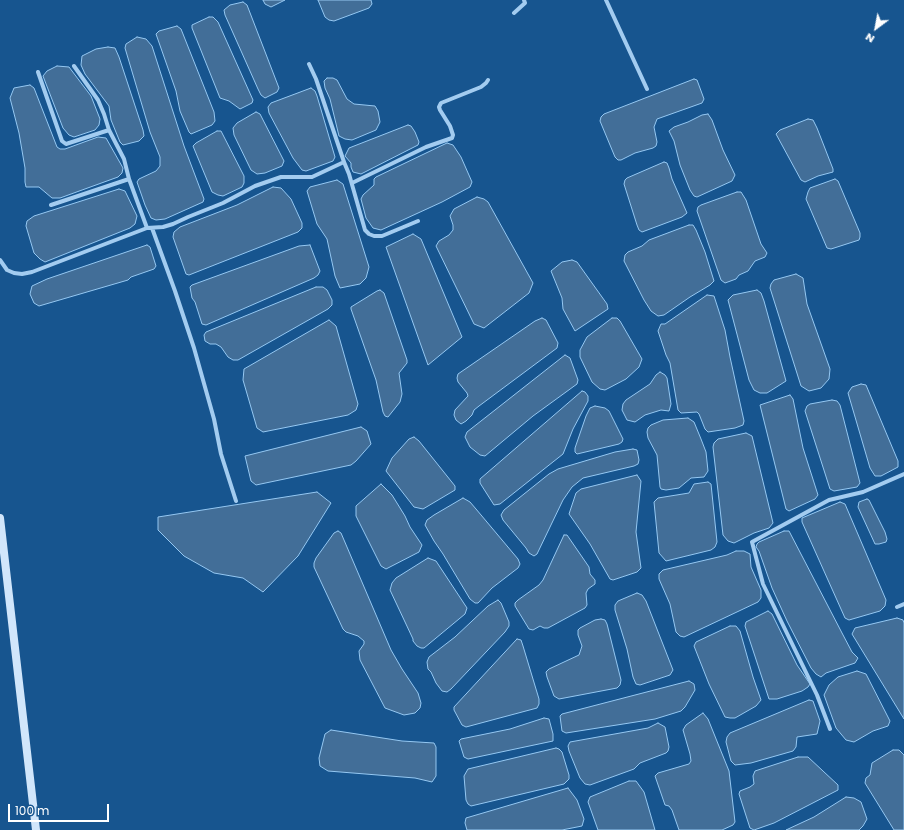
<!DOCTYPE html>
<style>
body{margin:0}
#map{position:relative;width:904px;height:830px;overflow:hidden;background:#17558f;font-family:Poppins,sans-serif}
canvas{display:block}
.north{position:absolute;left:856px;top:8px;width:40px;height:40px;-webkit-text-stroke:3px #17558f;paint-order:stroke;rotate:212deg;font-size:11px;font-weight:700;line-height:16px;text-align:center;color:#fff}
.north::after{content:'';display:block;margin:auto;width:14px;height:18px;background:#fff;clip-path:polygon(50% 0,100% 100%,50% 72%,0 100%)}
.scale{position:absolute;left:8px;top:804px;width:101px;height:18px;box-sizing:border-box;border:2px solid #fff;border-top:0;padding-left:5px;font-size:12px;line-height:14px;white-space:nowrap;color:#fff;-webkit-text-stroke:3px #17558f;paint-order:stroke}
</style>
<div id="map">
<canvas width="904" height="830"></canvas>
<div class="north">N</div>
<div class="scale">100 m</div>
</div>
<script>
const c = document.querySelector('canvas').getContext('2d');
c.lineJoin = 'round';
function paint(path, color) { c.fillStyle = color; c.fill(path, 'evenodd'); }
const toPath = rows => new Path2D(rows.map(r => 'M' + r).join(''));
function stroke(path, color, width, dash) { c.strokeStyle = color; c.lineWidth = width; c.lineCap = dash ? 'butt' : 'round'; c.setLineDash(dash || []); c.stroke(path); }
const water = toPath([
 [263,0,285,0,271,7,265,4,263,0],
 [318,0,371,0,372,4,369,8,334,21,329,20,325,17,318,0],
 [243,2,247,5,279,88,277,92,265,98,261,95,258,89,225,15,224,10,230,5,243,2],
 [209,17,213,17,218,22,253,100,252,103,240,109,229,101,220,98,192,28,192,25,209,17],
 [177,26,181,29,214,112,215,121,212,125,191,134,189,132,180,111,176,91,156,34,159,31,177,26],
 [137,37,146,39,152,46,184,146,204,199,203,202,165,219,156,220,151,218,145,205,137,182,139,179,156,171,160,166,160,157,150,132,125,48,126,44,137,37],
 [108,47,115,48,119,57,143,130,144,136,139,141,123,145,120,142,111,120,109,106,85,74,81,65,82,56,96,49,108,47],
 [57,66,69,67,91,96,100,119,99,125,95,130,74,137,69,135,63,128,43,76,47,71,57,66],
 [327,78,333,78,337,80,347,99,354,104,375,106,378,111,380,122,376,130,352,140,345,139,339,136,330,99,325,88,324,81,327,78],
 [694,79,697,80,704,99,702,103,657,119,654,127,657,142,656,146,653,148,635,153,621,160,618,160,615,157,600,121,601,117,604,114,694,79],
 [30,85,34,88,57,147,60,149,65,149,98,137,106,138,123,168,122,173,118,177,60,198,52,198,39,187,26,187,25,182,25,168,19,133,10,98,14,88,30,85],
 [311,88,315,91,317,96,335,157,333,161,306,171,302,170,293,158,269,113,268,107,271,103,311,88],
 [256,112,260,114,284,161,282,166,265,173,257,174,251,170,234,135,233,128,237,123,256,112],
 [708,114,712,120,723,150,735,175,732,181,697,197,694,196,690,190,680,165,674,141,669,131,674,127,688,122,702,115,708,114],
 [808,119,813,120,817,128,833,169,833,172,818,176,805,182,801,180,776,134,780,130,808,119],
 [408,125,411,126,415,132,419,142,418,145,361,174,353,172,351,167,351,163,345,156,349,148,408,125],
 [217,131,221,131,244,176,244,183,242,187,223,196,218,195,212,192,193,146,196,143,217,131],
 [447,143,453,145,461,157,472,182,470,187,442,202,381,230,373,228,366,218,361,199,363,195,374,185,374,179,376,177,447,143],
 [664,162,667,163,669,168,672,179,687,213,682,217,642,232,639,230,637,225,624,184,625,180,627,178,664,162],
 [835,179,838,181,860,233,860,237,859,240,831,249,827,248,806,199,808,192,810,188,835,179],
 [337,180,343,184,369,267,366,278,360,284,340,288,335,276,327,239,317,224,307,191,310,187,337,180],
 [273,187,281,188,291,199,302,223,302,228,298,232,189,275,186,274,173,237,174,232,180,227,237,205,273,187],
 [119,189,125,191,137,216,135,224,130,228,45,262,40,259,34,253,26,226,27,221,34,216,119,189],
 [737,192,741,192,746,200,761,244,767,253,765,257,755,261,748,271,739,275,736,279,725,283,721,280,697,211,698,207,701,205,737,192],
 [477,197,484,199,488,202,533,283,529,293,484,328,474,324,436,246,439,241,449,235,453,230,453,225,450,216,454,209,477,197],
 [689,225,693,225,696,230,705,252,714,281,710,285,690,297,664,315,658,316,651,311,644,300,624,261,625,255,628,252,642,246,649,240,689,225],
 [413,234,421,239,462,337,428,365,386,247,413,234],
 [147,245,150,247,156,266,154,269,131,277,128,280,39,306,34,303,30,294,32,286,47,279,147,245],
 [310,245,320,271,318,275,314,278,206,325,202,324,195,302,192,298,190,287,192,285,299,246,310,245],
 [572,260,577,262,607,304,608,309,575,331,563,309,562,298,551,271,562,262,572,260],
 [796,274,803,278,807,304,830,369,829,379,821,388,809,391,801,386,770,288,771,284,774,280,796,274],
 [316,287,323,287,327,290,332,300,332,305,328,309,238,360,233,360,228,357,221,347,216,344,210,344,205,341,204,335,206,332,316,287],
 [380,290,384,293,407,360,407,363,399,373,402,394,400,402,388,417,385,416,383,412,376,380,351,309,351,307,377,291,380,290],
 [757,290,761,293,764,301,786,381,767,393,760,393,754,390,749,380,728,300,733,295,757,290],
 [707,295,714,296,725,330,730,357,744,421,743,425,735,428,708,432,705,429,699,414,697,412,681,413,678,410,670,363,666,355,658,331,661,324,665,324,707,295],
 [542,318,546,320,558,343,557,348,479,406,474,410,472,415,466,421,461,424,456,420,454,415,455,410,468,396,467,393,458,382,457,378,458,374,535,321,542,318],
 [612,318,617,318,620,321,642,359,639,367,626,379,605,390,600,389,592,382,580,357,580,350,587,337,612,318],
 [329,320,336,326,358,404,356,410,348,415,263,432,257,428,243,380,244,369,329,320],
 [565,355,570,358,578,380,577,384,533,416,485,456,480,455,470,447,465,437,467,432,565,355],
 [660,372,665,375,667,378,671,404,669,411,661,410,645,415,635,422,627,420,622,410,623,404,626,400,650,384,656,375,660,372],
 [861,384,866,385,898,461,898,467,881,476,875,476,870,468,848,393,852,387,861,384],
 [582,391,585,392,588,396,588,401,573,429,563,454,500,504,494,505,480,483,480,479,582,391],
 [790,395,793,399,803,448,818,495,815,499,789,511,786,509,760,405,790,395],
 [832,400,837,401,840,405,860,483,857,487,834,491,830,489,805,411,807,406,810,404,832,400],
 [595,406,605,408,609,411,623,439,622,442,619,444,577,454,575,452,575,448,586,416,590,408,595,406],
 [688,418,694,422,701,439,706,452,708,471,704,477,691,478,679,488,666,490,661,489,660,487,657,455,648,438,647,432,648,428,651,425,663,420,688,418],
 [361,427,367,431,371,444,356,461,351,465,256,485,251,481,245,456,361,427],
 [746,433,752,436,773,523,769,528,754,533,734,543,728,541,723,535,713,447,714,443,718,439,746,433],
 [414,437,419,441,455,486,455,490,423,509,414,507,386,471,392,458,409,439,414,437],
 [633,449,637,450,639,460,638,464,634,466,583,478,572,487,563,500,537,554,534,556,529,553,526,548,503,520,501,515,504,510,549,474,558,469,615,452,633,449],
 [637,475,641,481,636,532,641,568,637,572,613,580,610,579,590,544,569,514,576,493,581,489,637,475],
 [708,482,711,484,717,542,715,547,711,550,666,561,659,553,654,502,658,498,689,493,694,484,708,482],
 [381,484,392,495,405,516,410,527,422,545,419,552,386,569,381,566,356,516,356,506,381,484],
 [317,492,331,503,298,556,263,592,243,578,214,573,184,556,158,530,158,517,317,492],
 [463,498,470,502,476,509,518,559,520,564,518,568,492,588,478,603,475,603,470,599,443,554,434,541,425,525,427,520,434,515,463,498],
 [867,499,869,500,885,532,887,539,886,542,879,544,875,544,858,507,859,502,867,499],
 [840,502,845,504,886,600,885,606,880,611,849,620,845,618,802,522,802,518,840,502],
 [338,531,341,533,391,650,402,669,418,693,421,703,420,708,415,713,404,715,385,708,360,660,359,651,364,644,364,641,358,636,346,632,343,629,314,567,314,563,316,558,334,533,338,531],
 [784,531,789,531,842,633,852,652,858,658,855,663,826,673,821,677,816,674,811,668,787,621,772,588,759,551,756,547,757,544,759,542,784,531],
 [564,535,567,535,589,567,590,574,595,580,595,584,588,589,586,593,587,605,585,608,548,628,544,628,540,626,533,630,529,629,515,606,515,603,518,600,539,585,543,580,564,535],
 [736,551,744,551,750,554,751,567,761,590,761,598,758,602,684,637,680,636,676,632,670,604,659,579,659,574,663,570,727,555,736,551],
 [428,558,436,561,467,608,465,614,424,648,421,648,417,646,413,641,413,639,390,590,392,583,396,578,428,558],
 [637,593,642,595,646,601,673,670,670,675,640,685,636,684,633,677,627,649,615,610,615,605,618,601,637,593],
 [498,600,501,603,509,622,509,626,505,632,451,689,447,692,442,691,436,683,431,672,428,669,427,662,429,657,455,637,488,606,498,600],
 [768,611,772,614,797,665,810,684,808,687,802,691,777,699,769,699,745,626,746,622,768,611],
 [897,618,903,620,904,623,904,719,852,634,855,628,897,618],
 [601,619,605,620,607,624,621,680,620,685,617,688,559,699,554,696,547,677,546,672,549,669,579,655,582,646,578,635,578,630,580,628,595,620,601,619],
 [730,626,736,626,740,631,753,677,761,700,756,706,735,718,730,718,725,717,709,684,694,646,696,642,730,626],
 [517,639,521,640,523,646,539,699,539,704,537,708,466,727,462,725,454,710,454,707,517,639],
 [857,671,866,674,890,721,888,726,873,731,854,742,846,740,836,728,824,695,829,685,838,677,857,671],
 [689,681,694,684,695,690,685,707,681,711,655,719,566,733,562,731,560,716,562,714,689,681],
 [809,700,813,701,820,721,817,734,797,737,796,747,793,751,751,763,735,765,731,761,726,742,727,737,730,733,809,700],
 [703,713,708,719,729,771,735,822,733,825,722,830,679,830,672,810,669,806,665,805,655,776,658,773,689,764,691,761,690,754,683,730,686,725,703,713],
 [544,718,549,719,553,734,553,741,468,759,464,757,459,741,461,739,510,729,544,718],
 [658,723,665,727,669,747,668,751,666,753,640,763,634,769,590,785,585,784,580,778,569,751,568,746,570,742,648,728,658,723],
 [331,730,402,741,434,743,436,747,436,776,432,782,415,778,328,771,320,766,319,758,325,734,331,730],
 [556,748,559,749,562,752,569,775,569,779,564,784,471,806,468,804,466,800,464,776,468,769,556,748],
 [893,750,899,750,904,755,904,830,894,830,865,783,866,778,870,775,872,763,893,750],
 [798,757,808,757,838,785,838,790,774,823,754,830,750,828,739,794,740,791,750,787,754,784,753,776,755,771,798,757],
 [629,781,636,781,644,792,655,830,598,830,588,802,590,797,629,781],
 [568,788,577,800,584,819,582,826,562,830,467,830,465,823,466,818,568,788],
 [846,797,854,798,861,802,867,819,863,826,859,830,786,830,814,817,846,797]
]);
const street = toPath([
 [606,0,647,89],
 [514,13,525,3,524,0],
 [309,64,316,79,344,162],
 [74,66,98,100,104,114,109,130,124,159,129,179],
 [38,72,62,141,66,144,109,130],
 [352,183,426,147,452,138,453,135,450,126,440,110,439,107,441,103,481,87,486,83,488,80],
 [51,205,129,179,147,228],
 [152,228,175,291,194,348,214,419,221,454,236,501],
 [0,260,7,270,14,273,22,274,32,272,147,228,163,227,173,224,188,217,223,203,255,186,281,177,312,177,344,162,349,174,365,230,369,234,374,236,382,236,418,221],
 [897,607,904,604],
 [830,729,817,695,763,584,752,542,829,500,863,492,904,474]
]);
const secondary = toPath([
 [0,518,36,830]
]);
paint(water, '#426e98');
stroke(water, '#95c8f2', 1);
stroke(street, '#a3ccf0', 4);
stroke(secondary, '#d1e6fb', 8);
</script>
